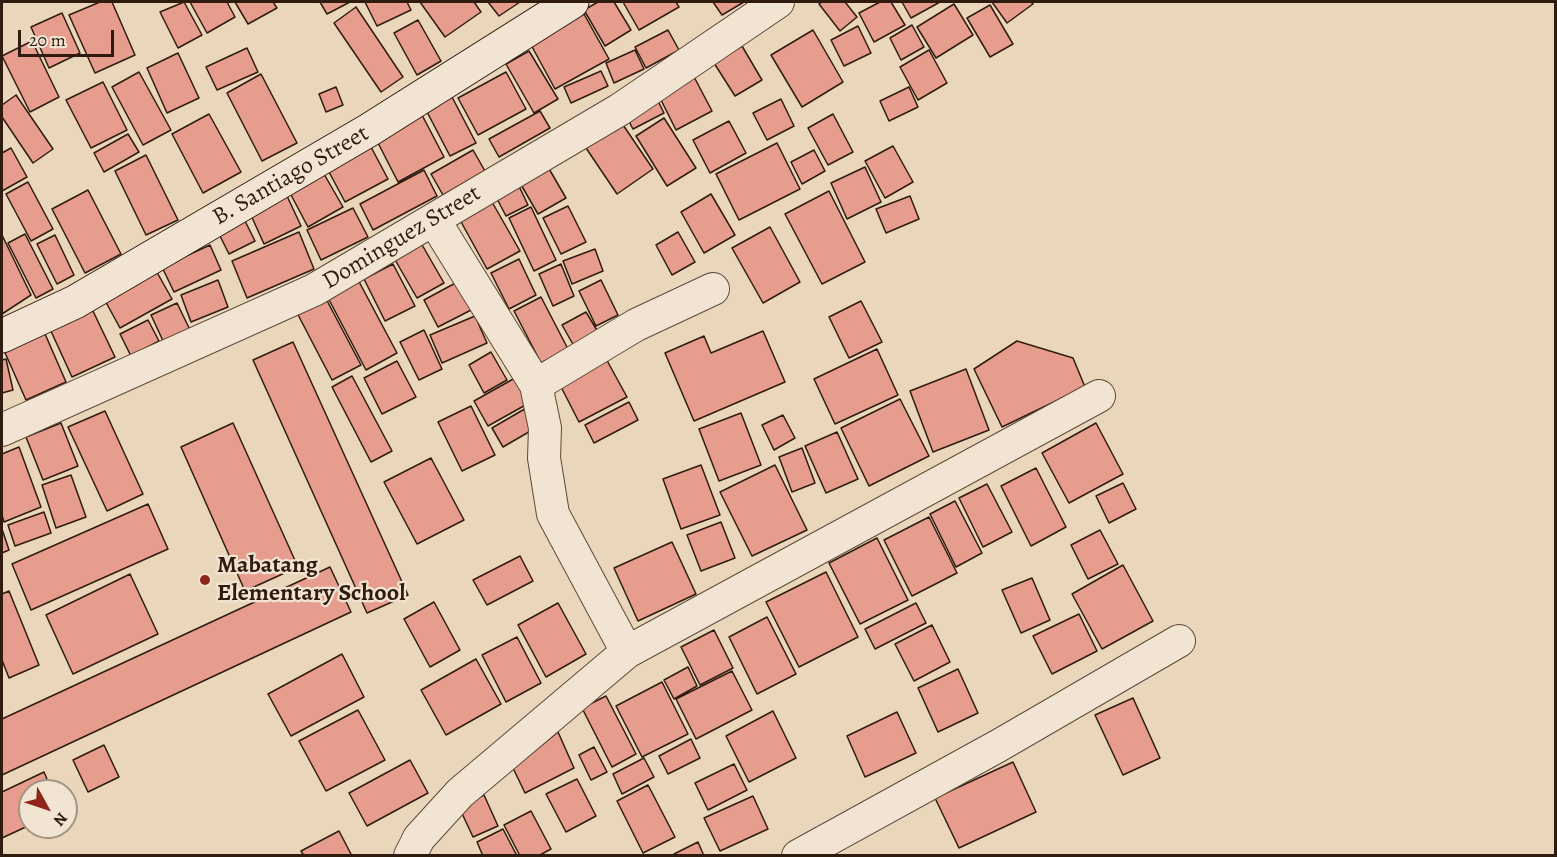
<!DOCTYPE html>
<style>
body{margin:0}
#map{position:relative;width:1557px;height:857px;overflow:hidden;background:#ead6bb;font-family:Alegreya,serif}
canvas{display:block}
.frame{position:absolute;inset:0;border:3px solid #301c0f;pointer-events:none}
.north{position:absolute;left:18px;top:779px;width:60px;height:60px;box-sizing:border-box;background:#f1e4d3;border:2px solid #a49485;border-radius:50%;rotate:130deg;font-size:16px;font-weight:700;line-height:24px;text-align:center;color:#301c0f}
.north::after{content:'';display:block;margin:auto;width:21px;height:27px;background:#8f2418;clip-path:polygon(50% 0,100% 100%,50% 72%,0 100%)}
.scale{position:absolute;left:18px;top:30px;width:96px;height:27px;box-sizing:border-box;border:3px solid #301c0f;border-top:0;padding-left:8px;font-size:18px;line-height:21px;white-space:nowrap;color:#301c0f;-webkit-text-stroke:4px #f1e4d3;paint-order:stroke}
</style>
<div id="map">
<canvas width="1557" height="857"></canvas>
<div class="frame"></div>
<div class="north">N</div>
<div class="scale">20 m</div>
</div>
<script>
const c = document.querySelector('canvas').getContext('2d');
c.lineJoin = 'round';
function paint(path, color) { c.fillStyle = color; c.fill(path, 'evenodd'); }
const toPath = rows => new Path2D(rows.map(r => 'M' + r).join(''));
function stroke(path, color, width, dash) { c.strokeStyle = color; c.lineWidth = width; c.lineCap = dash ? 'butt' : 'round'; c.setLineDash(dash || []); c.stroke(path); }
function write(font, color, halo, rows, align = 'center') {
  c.font = font + ' Alegreya,serif'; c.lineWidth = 4.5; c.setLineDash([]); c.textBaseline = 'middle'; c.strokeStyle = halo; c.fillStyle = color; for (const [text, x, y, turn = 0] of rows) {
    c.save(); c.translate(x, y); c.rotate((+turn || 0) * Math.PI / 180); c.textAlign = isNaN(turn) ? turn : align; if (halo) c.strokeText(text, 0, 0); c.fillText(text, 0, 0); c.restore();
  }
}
const building = toPath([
 [100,2,112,2,135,55,95,73,69,15,100,2],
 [184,2,202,35,178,48,160,12,184,2],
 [190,2,227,2,235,17,207,33,190,2],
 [235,2,273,2,277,8,248,24,235,2],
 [320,2,350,2,327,14,320,2],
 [365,2,407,2,411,10,377,26,365,2],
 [420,2,474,2,481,12,445,37,420,2],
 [488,2,520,2,499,16,488,2],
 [598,2,614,2,631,30,605,46,584,10,598,2],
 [623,2,676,2,679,7,639,30,623,2],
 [713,2,744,2,722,15,713,2],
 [822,2,845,2,857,17,840,31,819,4,822,2],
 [880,2,891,2,905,25,874,42,859,13,880,2],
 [902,2,940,2,911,18,902,2],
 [992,2,1031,2,1033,4,1007,23,992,2],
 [954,4,973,35,936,58,917,27,954,4],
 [990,5,1013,44,990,57,967,18,990,5],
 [356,7,403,77,381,92,334,23,356,7],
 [62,13,80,53,49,68,31,27,62,13],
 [584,14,609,59,555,89,530,43,584,14],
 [418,20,441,61,417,75,394,33,418,20],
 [912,25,924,47,901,60,890,38,912,25],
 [858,26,871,53,844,66,831,40,858,26],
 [668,30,679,50,646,68,635,47,668,30],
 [813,30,843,82,802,107,771,55,813,30],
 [32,41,59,97,30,112,2,56,32,41],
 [742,46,762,80,735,96,714,63,742,46],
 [247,48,258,72,217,90,206,67,247,48],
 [635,50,644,69,614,83,606,63,635,50],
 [929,50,947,83,918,100,900,67,929,50],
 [529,51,558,99,534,113,506,64,529,51],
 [178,53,199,98,167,113,147,68,178,53],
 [601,71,608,86,571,103,564,87,601,71],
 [139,72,171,130,143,145,112,87,139,72],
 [506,72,526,109,478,135,458,98,506,72],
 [692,73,712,111,676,130,657,92,692,73],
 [261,74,297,143,262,161,227,93,261,74],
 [103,82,127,130,91,148,66,100,103,82],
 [336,87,343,105,326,112,319,94,336,87],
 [909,87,918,107,889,121,880,101,909,87],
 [16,95,53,149,33,163,2,117,2,105,16,95],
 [452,97,476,143,450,156,426,110,452,97],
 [656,97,664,113,633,129,625,114,656,97],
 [781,99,794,126,767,140,753,113,781,99],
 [540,111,550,128,499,157,489,139,540,111],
 [209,114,241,172,203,193,172,134,209,114],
 [833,114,853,152,828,165,808,128,833,114],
 [422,115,444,157,398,182,376,139,422,115],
 [664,118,696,168,667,186,636,136,664,118],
 [619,119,653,169,617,194,584,145,619,119],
 [729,121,746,153,710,173,693,140,729,121],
 [128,134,139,152,104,172,94,153,128,134],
 [777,143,800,189,739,220,716,174,777,143],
 [893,146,913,182,885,198,865,161,893,146],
 [371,147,388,179,345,202,328,170,371,147],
 [11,148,27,177,2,191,2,153,11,148],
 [473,150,485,171,443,195,431,174,473,150],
 [814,150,825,171,802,184,791,162,814,150],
 [146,155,178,220,146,235,115,171,146,155],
 [548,167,566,198,538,214,520,183,548,167],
 [865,167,881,202,847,219,831,183,865,167],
 [424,170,437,196,373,230,360,204,424,170],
 [324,174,343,207,308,227,290,193,324,174],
 [28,182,53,229,31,241,6,194,28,182],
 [517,182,528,205,506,216,494,193,517,182],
 [88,190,121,254,85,273,52,209,88,190],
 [829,191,865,262,822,284,785,214,829,191],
 [711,194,735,235,704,253,681,212,711,194],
 [287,196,301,226,264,244,250,213,287,196],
 [910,196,919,219,886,233,876,209,910,196],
 [492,202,520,251,487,269,460,220,492,202],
 [568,206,586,242,561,254,543,218,568,206],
 [531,207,556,260,534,271,509,218,531,207],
 [353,208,368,237,321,260,307,230,353,208],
 [244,219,255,241,229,254,218,232,244,219],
 [770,227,800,282,763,303,732,248,770,227],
 [299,232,314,269,247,298,232,261,299,232],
 [678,232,695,262,672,275,656,245,678,232],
 [25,234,53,289,36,298,8,243,25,234],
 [2,235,31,295,2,314,2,235],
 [55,235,74,275,57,284,37,244,55,235],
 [421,243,444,283,417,298,394,258,421,243],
 [210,245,221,270,174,292,162,267,210,245],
 [595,249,603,271,572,284,563,261,595,249],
 [519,259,536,295,509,309,491,273,519,259],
 [393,264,415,306,385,321,364,279,393,264],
 [561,264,574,296,553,306,539,274,561,264],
 [154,267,172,299,120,328,102,295,154,267],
 [356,276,397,353,366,370,325,292,356,276],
 [218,280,228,307,191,322,181,295,218,280],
 [461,280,475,308,438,327,424,300,461,280],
 [601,280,618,315,596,326,579,291,601,280],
 [323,293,361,365,332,380,295,309,323,293],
 [541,297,568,349,541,363,514,311,541,297],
 [861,301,882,342,849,358,829,317,861,301],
 [177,303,190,330,164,343,151,315,177,303],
 [92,309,115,357,72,377,50,329,92,309],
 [586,312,598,332,574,346,562,325,586,312],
 [475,316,487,343,442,363,430,335,475,316],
 [148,320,159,341,131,356,120,334,148,320],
 [42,327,66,382,26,400,2,346,42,327],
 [424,330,442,369,419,380,400,342,424,330],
 [763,331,785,382,694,421,665,353,704,336,711,353,763,331],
 [1017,341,1073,358,1085,387,1002,427,974,369,1017,341],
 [293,342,408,595,367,613,253,360,293,342],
 [877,349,898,395,835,424,814,379,877,349],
 [491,352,507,380,484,393,469,365,491,352],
 [604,355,627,397,579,422,557,379,604,355],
 [6,359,13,390,2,393,2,360,6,359],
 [397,361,416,397,382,414,364,378,397,361],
 [966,369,989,430,933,452,910,391,966,369],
 [352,376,392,451,371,462,332,387,352,376],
 [515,378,529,403,488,426,474,401,515,378],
 [900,399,929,456,869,486,841,428,900,399],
 [629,402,638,420,594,443,585,425,629,402],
 [471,406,495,455,462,471,438,422,471,406],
 [528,407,539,426,503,447,492,428,528,407],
 [105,411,143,494,107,511,68,427,105,411],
 [741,413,761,465,719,481,699,429,741,413],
 [783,415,795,438,774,450,762,425,783,415],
 [61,423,78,466,43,480,26,437,61,423],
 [233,423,298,567,245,591,181,447,233,423],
 [1096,423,1123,474,1069,503,1042,453,1096,423],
 [837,432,858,479,826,493,805,446,837,432],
 [19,447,41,507,4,522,2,515,2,454,19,447],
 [802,448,815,483,792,492,779,457,802,448],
 [431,458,464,520,417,544,384,482,431,458],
 [701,465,720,515,681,529,663,479,701,465],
 [775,465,807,530,752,556,720,492,775,465],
 [1036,468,1066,527,1031,546,1001,486,1036,468],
 [71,475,86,517,56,528,42,485,71,475],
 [1123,483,1136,509,1109,523,1096,496,1123,483],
 [987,484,1012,532,983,547,959,498,987,484],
 [955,501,982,553,956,567,930,514,955,501],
 [148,504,168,549,31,610,12,564,148,504],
 [44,512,51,533,15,546,8,525,44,512],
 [929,517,957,573,912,596,884,540,929,517],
 [721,522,735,558,701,571,687,535,721,522],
 [2,529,9,550,2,553,2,529],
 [1100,530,1118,564,1088,579,1071,545,1100,530],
 [877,538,908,600,860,624,829,563,877,538],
 [672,542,696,594,638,621,614,568,672,542],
 [520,556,533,581,487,605,473,580,520,556],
 [1123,565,1153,621,1102,649,1072,594,1123,565],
 [330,567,351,612,2,775,2,719,330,567],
 [826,572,858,637,799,667,766,602,826,572],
 [130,574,158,634,73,674,46,615,130,574],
 [1032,578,1050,620,1021,633,1002,590,1032,578],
 [9,591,39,665,9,678,2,660,2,594,9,591],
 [434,602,460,650,430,667,404,619,434,602],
 [558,603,586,654,546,677,518,625,558,603],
 [916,603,926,623,875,649,865,629,916,603],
 [1079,614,1097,651,1052,674,1033,636,1079,614],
 [767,617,796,674,757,694,729,637,767,617],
 [932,625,950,662,914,681,895,644,932,625],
 [714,630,733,668,700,685,681,647,714,630],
 [517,637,541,683,506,702,482,655,517,637],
 [342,654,364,697,291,736,268,694,342,654],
 [476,659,501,704,446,735,421,690,476,659],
 [688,667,697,686,674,699,664,680,688,667],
 [958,669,978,713,938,732,918,688,958,669],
 [732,671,752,710,696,739,676,699,732,671],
 [662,682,688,734,642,757,616,706,662,682],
 [606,696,636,754,612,767,582,708,606,696],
 [1133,698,1160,758,1123,775,1095,715,1133,698],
 [358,710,385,760,326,791,299,741,358,710],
 [773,711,796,758,749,782,726,736,773,711],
 [897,712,916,753,865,777,847,736,897,712],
 [558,732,574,768,525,793,513,768,558,732],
 [691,739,700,758,668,774,659,756,691,739],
 [104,745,119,777,88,792,73,760,104,745],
 [594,747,607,772,591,780,579,755,594,747],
 [644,758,654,777,622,794,613,774,644,758],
 [410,760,428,793,367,826,349,793,410,760],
 [1013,762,1036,812,959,848,935,798,1013,762],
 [734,764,747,790,708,810,695,783,734,764],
 [44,772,52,791,30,791,30,825,2,838,2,792,44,772],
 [577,779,596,816,566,832,546,794,577,779],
 [648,785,675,837,643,853,617,801,648,785],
 [484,795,498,826,473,837,459,807,484,795],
 [753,796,768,829,720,851,704,818,753,796],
 [531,811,551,849,538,856,520,856,504,825,531,811],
 [503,829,517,856,483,856,477,842,503,829],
 [339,831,352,856,304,856,301,851,339,831],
 [698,842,704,856,675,856,674,854,698,842]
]);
const street = toPath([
 [434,220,536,385,545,428,544,458,553,514,627,652],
 [536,385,636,325,713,289],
 [2,430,314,290,619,110,778,2],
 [410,856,419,838,460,793,627,652,1099,396],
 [798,856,998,746,1179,641]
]);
const secondary = toPath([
 [2,336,75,302,369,130,572,2]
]);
const markers = [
 [205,580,6,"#8f2418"]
];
const streetNames = [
 ["B. Santiago Street",291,176,-30],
 ["Dominguez Street",402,238,-31]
];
const poiNames = [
 ["Mabatang",217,566],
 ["Elementary School",217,594]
];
paint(building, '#e79d8e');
stroke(building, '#301c0f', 1.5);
stroke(street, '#5e4a3a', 34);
stroke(secondary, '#301c0f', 35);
stroke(street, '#f1e4d3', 32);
stroke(secondary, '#f1e4d3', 33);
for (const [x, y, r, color] of markers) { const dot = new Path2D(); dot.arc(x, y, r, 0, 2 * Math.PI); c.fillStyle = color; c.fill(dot); stroke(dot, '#f1e4d3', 2); }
write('24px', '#301c0f', '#f1e4d3', streetNames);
write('bold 24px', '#301c0f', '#f1e4d3', poiNames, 'left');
</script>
